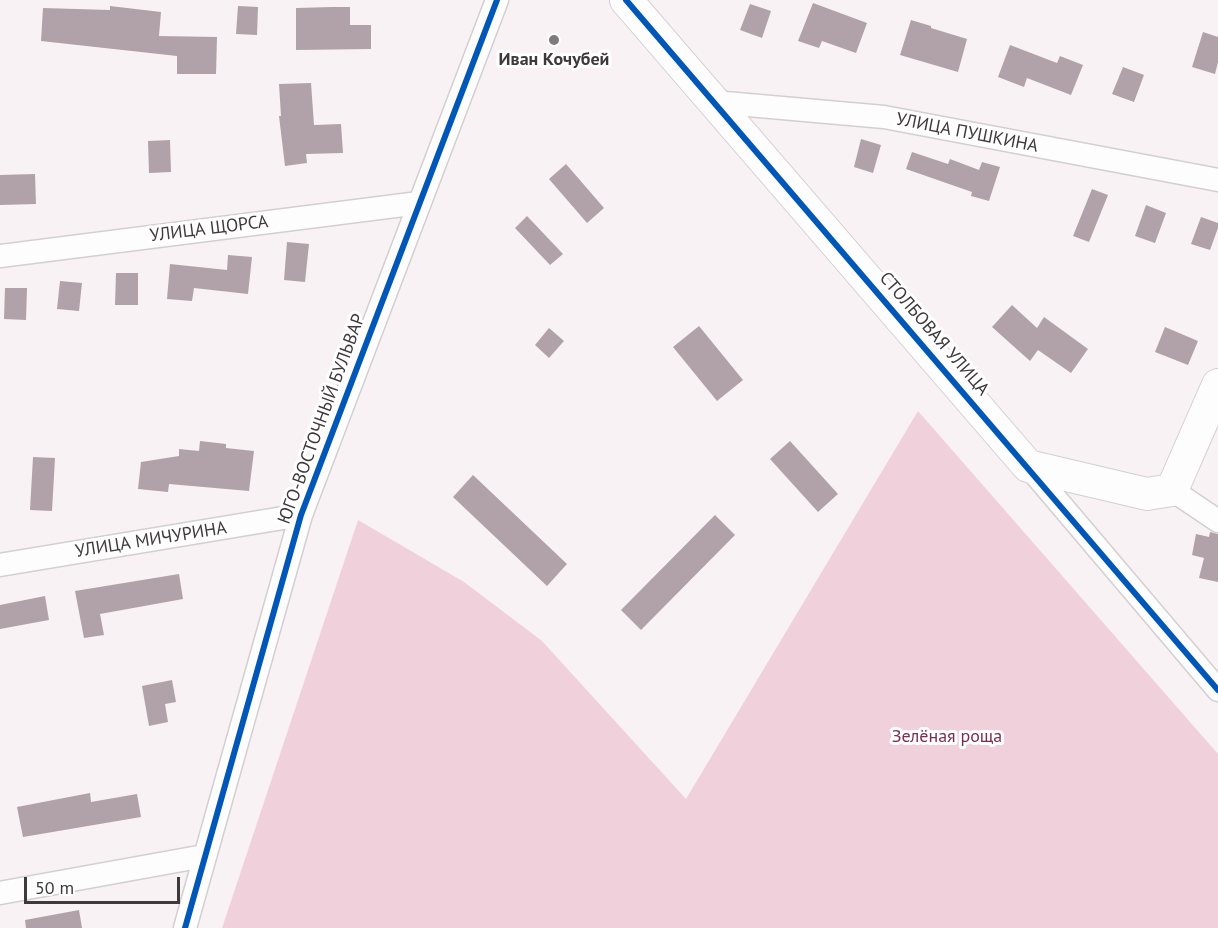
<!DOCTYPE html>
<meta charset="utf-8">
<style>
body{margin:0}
#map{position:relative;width:1218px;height:928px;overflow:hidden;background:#f8f2f4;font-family:"PT Sans",sans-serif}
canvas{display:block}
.scale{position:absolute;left:24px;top:877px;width:156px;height:27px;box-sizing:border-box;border:3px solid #3e3a3b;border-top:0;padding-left:8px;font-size:18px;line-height:21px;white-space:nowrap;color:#3e3a3b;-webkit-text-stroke:4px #fff;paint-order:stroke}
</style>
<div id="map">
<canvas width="1218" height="928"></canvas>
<div class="scale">50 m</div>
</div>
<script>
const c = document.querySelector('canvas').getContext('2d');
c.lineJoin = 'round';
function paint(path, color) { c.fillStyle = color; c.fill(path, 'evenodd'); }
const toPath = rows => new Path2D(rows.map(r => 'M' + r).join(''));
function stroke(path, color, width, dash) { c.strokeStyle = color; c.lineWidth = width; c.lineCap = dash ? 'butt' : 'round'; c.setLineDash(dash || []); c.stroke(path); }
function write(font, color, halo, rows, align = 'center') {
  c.font = font + ' "PT Sans",sans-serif'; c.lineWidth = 6; c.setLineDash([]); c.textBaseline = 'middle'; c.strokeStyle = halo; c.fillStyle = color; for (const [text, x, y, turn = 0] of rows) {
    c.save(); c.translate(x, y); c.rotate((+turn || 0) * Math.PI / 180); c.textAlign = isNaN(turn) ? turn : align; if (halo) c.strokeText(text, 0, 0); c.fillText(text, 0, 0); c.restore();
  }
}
const green = toPath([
 [918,411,1218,754,1218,928,222,928,358,520,464,582,542,641,686,799]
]);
const building = toPath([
 [813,3,867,23,856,53,822,41,819,48,798,41],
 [750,4,771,11,762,38,740,30],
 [110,6,161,12,159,36,217,37,216,74,177,74,177,56,41,41,43,8,110,10],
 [238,6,258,7,257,35,236,34],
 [332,7,350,7,350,25,371,25,371,49,296,50,296,8],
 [911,20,931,26,931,28,967,39,958,72,900,55],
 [1203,32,1218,37,1218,62,1215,74,1192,67],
 [1010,45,1057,63,1060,56,1083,65,1071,95,1027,78,1024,87,998,77],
 [1123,67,1144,75,1134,102,1112,94],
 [311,83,314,125,341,124,343,153,306,154,307,163,285,166,279,116,281,116,279,84],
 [861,139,881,145,873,173,854,167],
 [170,140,171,172,149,173,148,141],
 [912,152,948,164,950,159,979,170,982,162,1000,167,989,201,971,196,972,192,906,169],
 [566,164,604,208,587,223,549,179],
 [35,174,36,204,0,205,0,175],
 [1092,189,1108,195,1089,242,1073,236],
 [1146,205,1166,213,1155,243,1135,236],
 [527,216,563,254,550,265,515,228],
 [1201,217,1218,223,1218,228,1210,250,1191,244],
 [287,242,309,244,305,282,284,280],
 [228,255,252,257,248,294,194,288,192,301,167,299,170,264,227,270],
 [116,273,138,273,138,305,115,305],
 [60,281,82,283,79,311,57,309],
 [5,288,27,288,26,320,4,319],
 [1012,305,1037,328,1044,317,1088,349,1071,373,1038,350,1030,361,992,327],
 [699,326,743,380,717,401,673,347],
 [1165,327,1198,341,1188,365,1155,352],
 [549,328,564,341,549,358,535,345],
 [200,441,226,444,226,448,254,451,249,491,169,484,168,492,138,489,141,462,179,456,179,449,199,451],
 [790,441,838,494,818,512,770,459],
 [33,457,55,458,52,511,30,510],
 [473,475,567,564,547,586,453,497],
 [715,515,735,535,641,630,621,610],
 [1210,532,1218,534,1218,582,1199,578,1204,558,1192,555,1196,534,1209,537],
 [179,574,183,599,100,614,104,635,84,638,75,591],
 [45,596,49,620,0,629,0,605],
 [172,680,176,702,165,704,168,722,149,726,142,686],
 [90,793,91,802,137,794,141,817,23,837,17,807],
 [79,910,82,928,26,928,25,920]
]);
const street = toPath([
 [714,102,884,117,1218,180],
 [0,256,419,203],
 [1028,466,1218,690],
 [1172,490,1218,521],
 [0,565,301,515],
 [0,893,204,856],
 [185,928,301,515,497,0]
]);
const secondary = toPath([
 [626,0,1028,466,1147,494,1172,490,1218,385]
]);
const cycleway = toPath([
 [626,0,1218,690],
 [185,928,301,515,497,0]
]);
const markers = [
 [554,40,6,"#7f7a7c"]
];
const poiNames = [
 ["Иван Кочубей",554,60]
];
const streetNames = [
 ["УЛИЦА ПУШКИНА",967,133,11],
 ["УЛИЦА ЩОРСА",209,229,-7],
 ["СТОЛБОВАЯ УЛИЦА",934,334,49],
 ["ЮГО-ВОСТОЧНЫЙ БУЛЬВАР",322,419,-70],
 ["УЛИЦА МИЧУРИНА",151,540,-9]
];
const parkNames = [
 ["Зелёная роща",947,737]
];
paint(green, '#f0d0db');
paint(building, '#b0a2a8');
stroke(street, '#d3cfd0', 25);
stroke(secondary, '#d3cfd0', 34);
stroke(street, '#fefdfd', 22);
stroke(secondary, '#fefdfd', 32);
stroke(cycleway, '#0057b8', 6);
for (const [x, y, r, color] of markers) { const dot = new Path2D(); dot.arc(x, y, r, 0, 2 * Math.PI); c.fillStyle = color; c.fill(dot); stroke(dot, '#fff', 2); }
write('bold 18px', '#3e3a3b', '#fff', poiNames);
write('18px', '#3e3a3b', '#fff', streetNames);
write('18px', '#7a2d4f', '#fff', parkNames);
</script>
